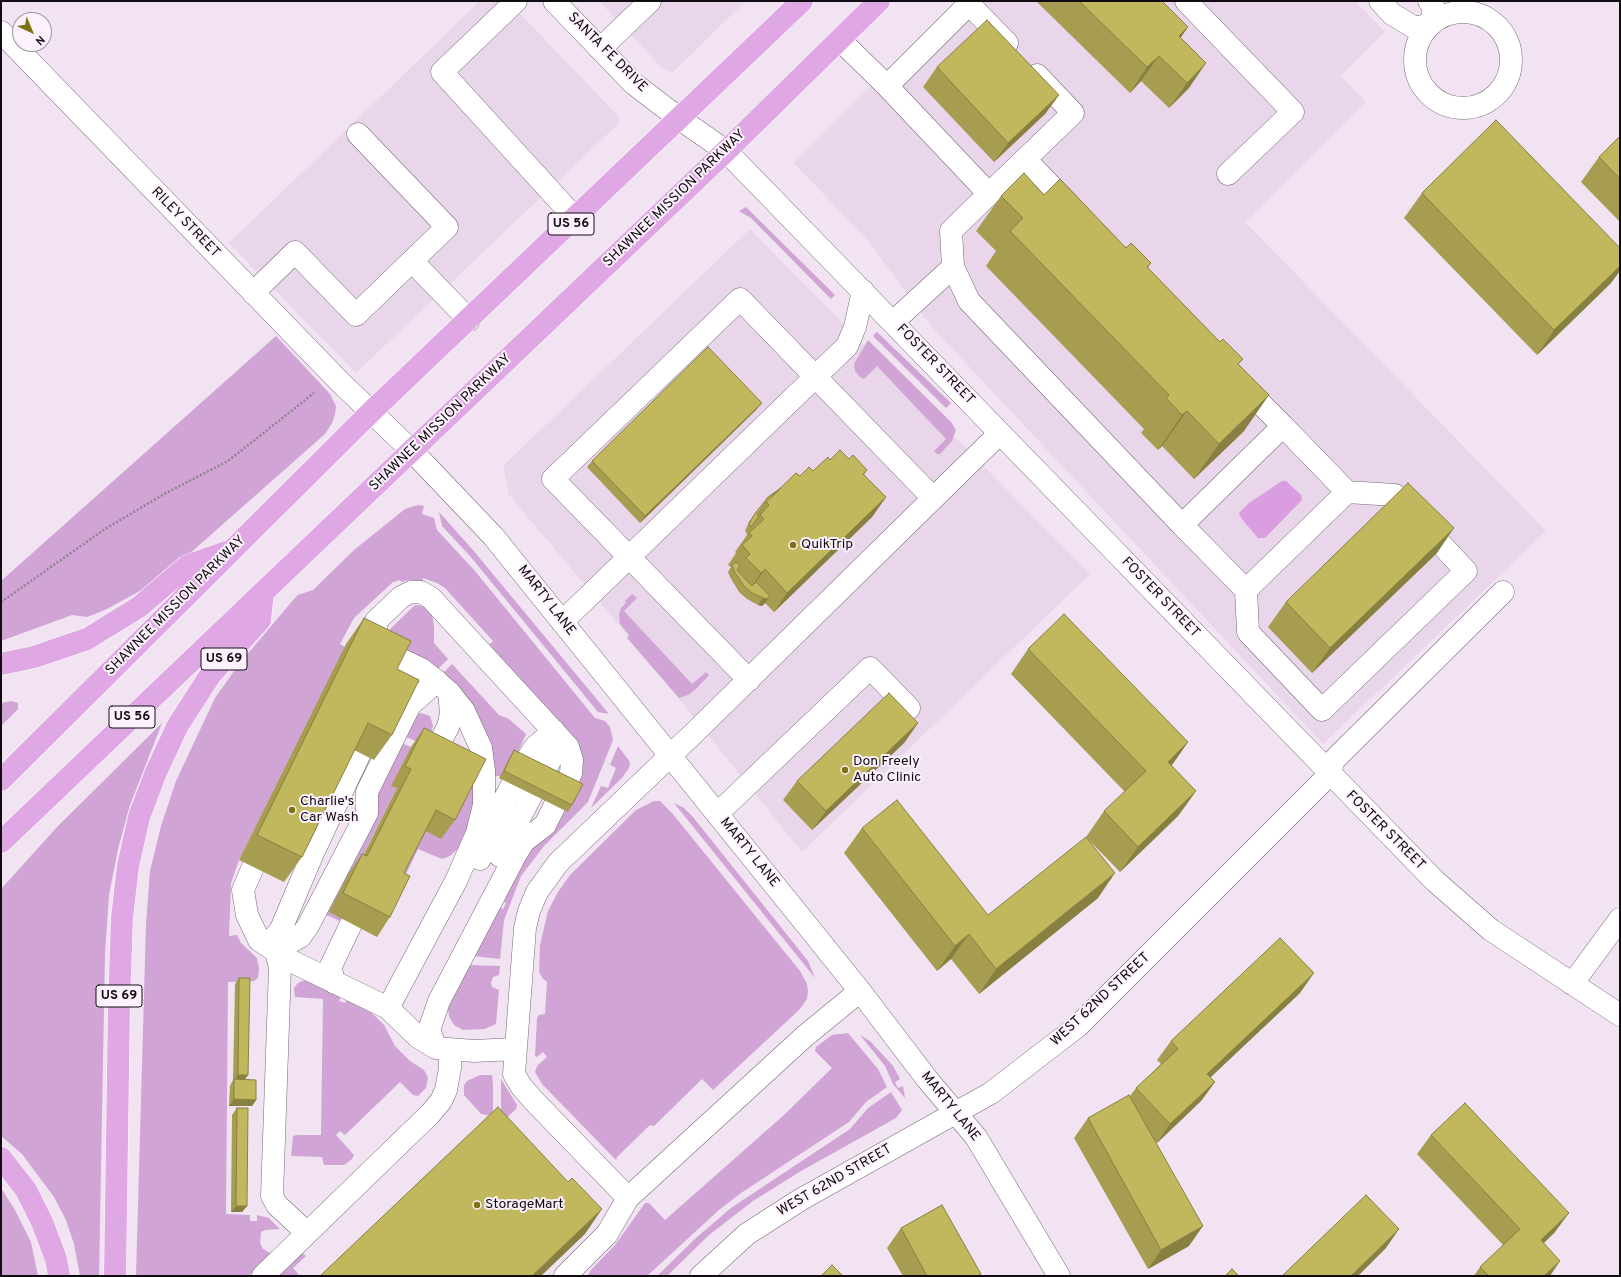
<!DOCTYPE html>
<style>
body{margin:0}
#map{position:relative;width:1621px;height:1277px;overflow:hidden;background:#f1e3f2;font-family:Overpass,sans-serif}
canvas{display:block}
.frame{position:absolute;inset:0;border:2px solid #110c11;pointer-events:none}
.north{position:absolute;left:12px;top:12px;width:40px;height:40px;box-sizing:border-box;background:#fcf1fd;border:1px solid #9e959f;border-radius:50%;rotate:136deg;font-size:11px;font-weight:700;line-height:16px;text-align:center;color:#110c11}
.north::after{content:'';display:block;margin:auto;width:14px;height:18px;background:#7c7213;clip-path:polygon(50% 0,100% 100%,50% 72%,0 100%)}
</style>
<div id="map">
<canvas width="1621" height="1277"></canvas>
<div class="frame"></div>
<div class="north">N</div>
</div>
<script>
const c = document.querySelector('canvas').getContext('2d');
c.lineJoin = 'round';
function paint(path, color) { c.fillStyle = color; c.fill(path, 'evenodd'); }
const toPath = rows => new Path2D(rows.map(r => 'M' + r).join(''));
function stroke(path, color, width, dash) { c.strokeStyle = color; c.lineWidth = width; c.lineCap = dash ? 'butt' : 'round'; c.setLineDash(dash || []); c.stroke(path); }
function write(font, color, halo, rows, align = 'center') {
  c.font = font + ' Overpass,sans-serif'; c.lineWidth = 4; c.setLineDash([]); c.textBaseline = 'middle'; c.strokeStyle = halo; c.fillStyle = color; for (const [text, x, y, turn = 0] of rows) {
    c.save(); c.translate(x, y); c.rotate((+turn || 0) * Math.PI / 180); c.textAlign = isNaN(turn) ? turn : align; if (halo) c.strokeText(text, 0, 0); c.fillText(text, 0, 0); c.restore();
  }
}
const built = toPath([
 [480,1,508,1,618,116,619,123,356,373,229,243],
 [599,1,746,1,672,73,661,67],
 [956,1,1355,1,1385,32,1341,76,1366,102,1245,222,1546,531,1323,744,930,325,870,243,794,163],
 [750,229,1090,574,802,852,630,638,509,495,503,466]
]);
const green = toPath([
 [746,207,835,295,831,299,751,218,739,211],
 [877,332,951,403,946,408,873,336],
 [276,336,330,394,336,406,335,414,332,423,325,434,188,555,149,586,107,609,87,617,72,615,1,641,1,581],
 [868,340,951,422,956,430,952,441,940,454,937,454,934,451,946,439,877,366,864,379,860,377,855,371,854,364],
 [418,505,424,506,422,514,434,518,437,530,475,571,595,718,605,721,610,727,613,740,588,802,544,846,521,876,504,920,500,959,473,956,497,906,503,909,506,903,500,900,515,872,574,788,583,768,581,751,488,646,493,641,445,588,437,583,423,578,423,581,409,580,401,582,400,580,393,582,354,618,340,644,345,647,239,860,231,883,229,936,237,935,241,943,257,958,259,968,258,978,254,981,228,982,226,1214,250,1215,250,1221,257,1221,257,1215,269,1218,280,1229,265,1230,261,1232,260,1243,263,1249,272,1254,249,1276,136,1276,146,924,150,871,161,826,176,781,215,698,239,664,294,599,298,595,313,590,354,550,405,509],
 [439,512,473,550,609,714,598,712,470,556,442,526],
 [632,594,637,598,624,611,692,684,706,672,709,675,696,689,688,695,679,698,627,638,629,635,620,624,619,614,621,608,626,603,625,601],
 [415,605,424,606,432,615,434,625,434,643,448,659,437,670,408,653,386,633],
 [452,664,499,715,509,719,526,734,515,759,500,776,494,776,443,673],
 [12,701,18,703,18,709,1,726,1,703],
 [421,713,430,716,433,726,427,747,403,735,414,715],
 [162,723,130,805,118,849,109,895,105,953,99,1276,80,1276,74,1244,66,1220,54,1197,22,1154,1,1136,1,889,58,826],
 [399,742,411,747,392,785,397,788,353,875,340,921,324,914,377,804,380,784],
 [618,746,630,762,629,768,622,778,591,808,601,786,608,788,616,768,610,765],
 [473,778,477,781,473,815,458,849,450,856,442,859,418,849,396,895,391,893,423,830],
 [654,801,660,801,672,813,800,971,807,984,808,991,807,999,799,1010,713,1090,702,1079,654,1126,650,1125,617,1157,616,1160,542,1084,535,1072,537,1066,547,1057,543,1052,537,1057,535,1056,537,1018,539,1015,545,1014,547,982,543,979,539,972,540,945,548,911,558,892,570,875,636,810],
 [674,803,684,808,693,817,808,961,815,978],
 [469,965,500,966,499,975,493,977,491,982,492,987,499,990,496,1024,485,1029,463,1030,454,1025,449,1016,448,1008],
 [305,980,341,996,339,1001,345,1003,347,999,369,1010,384,1025,395,1046,410,1061,424,1070,428,1078,426,1088,418,1096,413,1095,400,1082,345,1135,340,1131,336,1135,354,1155,352,1159,344,1165,324,1165,322,1157,291,1156,293,1136,297,1135,321,1135,323,999,295,997,294,988,298,983],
 [848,1033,878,1069,887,1087,866,1102,849,1122,741,1193,719,1210,647,1276,588,1276,590,1271,615,1245,645,1203,649,1203,665,1220,784,1115,832,1068,815,1051,816,1047,832,1035],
 [860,1035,870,1041,893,1066,900,1079,895,1082,898,1088,903,1086,905,1098,893,1084,885,1066],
 [480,1075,492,1075,493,1084,493,1116,481,1114,464,1095,464,1085,467,1081],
 [501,1079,517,1105,516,1109,501,1123],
 [891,1092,902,1110,896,1118,801,1171,753,1201,709,1235,667,1276,657,1276,697,1237,731,1208,850,1129,868,1108],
 [1,1188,15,1210,31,1242,38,1276,1,1276],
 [301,1252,306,1256,293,1268,300,1276,275,1276]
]);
const water = toPath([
 [1282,481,1286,481,1301,495,1302,500,1265,538,1258,538,1241,518,1239,513,1249,503]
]);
const path = toPath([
 [1,602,105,529,166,493,228,461,314,393]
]);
const minor = toPath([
 [516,1,442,72,576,219],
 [554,1,634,84,680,119,726,151,1435,881,1491,930,1620,1015],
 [966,1,1007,43],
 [1186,1,1293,112,1228,174],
 [1380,1,1392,14,1415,28,1431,24,1434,8,1429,1],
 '1415 60a48 48 0 1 1 96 0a48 48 0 1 1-96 0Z',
 [1,32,340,382,412,451,493,536,860,991,927,1079,976,1137,1059,1276],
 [840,40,887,86,989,194,1073,113,1037,75],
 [600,49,650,1],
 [887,86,969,4],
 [1026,160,1073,209],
 [989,194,951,231,953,267,969,301,1182,525,1283,426,1241,384],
 [412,261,469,320],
 [253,293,295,252,356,315,447,227,358,134],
 [893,322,953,267],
 [1182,525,1246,590,1248,632,1322,710,1466,571,1395,495,1347,492,1283,426],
 [1246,590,1347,492],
 [376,621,377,636,381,648,387,653,421,669,435,680,449,692,464,711,481,748,484,771,484,805,477,833,456,881,388,1008],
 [562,622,847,346,855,327,863,291],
 [370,634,376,621,401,597,411,592,421,592,431,598,568,747,572,760,571,773,566,784],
 [749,680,553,479,740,299,933,498],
 [432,757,448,727,451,713,449,692],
 [524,764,535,747,554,731],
 [543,773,552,757,554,744,554,731],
 [717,814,870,668,909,708],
 [500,856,532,794],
 [480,859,494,832,504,800,512,785],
 [253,867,243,890,247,915,259,940,289,960,388,1008,418,1037,436,1048,474,1051,515,1049],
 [259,940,267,941,274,938,281,929,313,853,360,753],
 [275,951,300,937,308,926,367,813,367,792,410,705,437,681],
 [276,952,280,967,272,1196,277,1205,306,1232],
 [335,983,330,968,351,924],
 [1572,984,1620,919],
 [436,1048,429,1030,439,1001,516,854,524,841,545,825,555,805],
 [628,1198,534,1101,521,1086,514,1074,525,928,529,911,537,892,558,863,696,731,1000,433],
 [263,1276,430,1114,441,1101,446,1090,450,1068,450,1051],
 [565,1276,607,1234,628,1198,805,1036,860,991],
 [701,1276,747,1234,800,1200,991,1093,1078,1026,1330,774,1333,761,1503,592]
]);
const highway = toPath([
 [1,664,34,657,87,639,139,607,187,566,227,552],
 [1,780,372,411,802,1],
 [1,842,726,151,879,1],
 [1,1158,26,1190,42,1222,56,1259,59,1276],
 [115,1276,119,1004,122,918,128,866,139,817,156,772,178,725,211,674,260,620,263,592]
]);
const wall = toPath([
 [1036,1,1162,1,1188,27,1180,38,1189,88,1169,108,1141,81,1130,93],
 [937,67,1059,95,1045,114,994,162,923,87],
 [1620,136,1620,222,1581,182,1599,157],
 [1422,193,1611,283,1537,355,1404,218],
 [1044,195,1151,263,1148,268,1239,365,1244,431,1194,479,1162,446,1158,450,1141,433,1144,429,986,266,996,251,976,231,1001,196],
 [757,409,640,523,587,467,592,461],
 [849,459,867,470,864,475,886,497,872,517,774,612,765,603,762,606,758,605,747,599,739,592,730,577,728,572,731,567,728,565,736,553,735,552,747,535,746,534,747,533,745,531,749,522,754,515,768,497,800,476,813,471,830,460],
 [1437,553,1312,673,1268,627,1286,602],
 [364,618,397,669,392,735,374,760,354,750,302,857,284,882,239,860,346,644],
 [1028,649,1188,742,1171,766,1196,791,1178,816,1120,872,1086,837,1104,811,1125,792,1011,674],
 [918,723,904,743,812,830,783,800,797,781],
 [424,728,455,820,441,839,426,831,404,873,390,917,377,937,329,912,349,873,362,854,364,854,397,788,391,786,411,747],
 [514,750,572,805,568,812,499,778,510,757],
 [862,828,988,915,1098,898,979,994,951,959,937,971,844,853],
 [239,978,248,1075,245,1079,256,1100,252,1106,229,1106,230,1086,233,1080,235,984],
 [1300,993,1210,1077,1215,1082,1201,1101,1157,1143,1155,1141,1189,1246,1148,1269,1074,1138,1088,1118,1130,1096,1136,1088,1161,1064,1157,1060,1171,1041],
 [237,1108,247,1206,242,1212,231,1212,232,1115],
 [1431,1135,1555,1232,1544,1243,1550,1276,1474,1276,1480,1267,1503,1245,1417,1154],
 [901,1228,980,1276,903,1276,887,1248]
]);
const shadedWall = toPath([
 [1188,27,1171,52,1179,36],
 [1159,56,1141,81,1130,93,1147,67],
 [1206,63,1189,88,1169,108,1187,83],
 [1059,95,1045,114,994,162,1008,143],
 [1620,266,1620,271,1611,283,1537,355,1554,330],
 [1269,395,1244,431,1194,479,1219,444],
 [762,403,757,409,640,523,645,516],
 [1187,411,1162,446,1158,450,1182,415],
 [886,497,872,517,774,612,787,593],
 [1454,528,1437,553,1312,673,1330,648],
 [765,569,751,589,749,590,761,573],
 [770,596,765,603,762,606,758,605,763,598],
 [918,723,904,743,812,830,826,811],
 [1188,742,1170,768,1168,762],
 [1196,791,1178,816,1120,872,1138,847],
 [1115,873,1098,898,979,994,996,969],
 [969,934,951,959,937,971,955,946],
 [1314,973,1300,993,1194,1093,1207,1074],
 [238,1075,248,1075,243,1082,234,1080],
 [1215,1082,1201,1101,1157,1143,1170,1124],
 [234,1099,256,1100,252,1106,229,1106],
 [236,1206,247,1206,242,1212,231,1212],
 [602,1209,585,1234,541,1276,532,1276],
 [1569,1213,1555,1232,1527,1259,1541,1240],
 [1203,1226,1189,1246,1148,1269,1161,1250],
 [1399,1229,1386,1248,1358,1276,1351,1276],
 [1560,1261,1550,1276,1544,1276]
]);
const building = toPath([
 [1079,1,1162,1,1188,27,1179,36,1206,63,1187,83,1159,56,1147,67,1079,1],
 [987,20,1059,95,1008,143,937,67,987,20],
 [1496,120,1620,248,1620,266,1554,330,1422,193,1496,120],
 [1620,136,1620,179,1599,157,1620,136],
 [1024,173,1044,195,1060,179,1126,248,1131,243,1151,263,1147,267,1220,342,1223,339,1243,359,1238,364,1269,395,1219,444,1187,411,1182,415,1166,398,1169,395,1010,231,1023,218,1001,196,1024,173],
 [708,347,762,403,645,516,592,461,708,347],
 [840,450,849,459,853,455,867,470,863,474,886,497,787,593,765,569,761,573,746,558,750,554,742,545,752,536,749,533,764,519,760,515,769,505,766,502,796,473,800,476,809,467,813,471,828,457,830,460,840,450],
 [1408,483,1454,528,1330,648,1286,602,1408,483],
 [781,488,766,502,757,515,759,516,751,527,749,524,754,515,768,497,781,488],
 [736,562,740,566,737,570,752,586,756,582,770,596,767,599,763,598,752,593,744,586,734,571,732,565,736,562],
 [1064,614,1188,742,1168,762,1196,791,1138,847,1104,811,1146,771,1028,649,1064,614],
 [364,618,411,641,397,669,419,680,392,735,368,723,302,857,257,835,364,618],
 [889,693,918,723,826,811,797,781,889,693],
 [424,728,486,759,455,820,436,810,404,873,410,876,390,917,343,893,362,854,367,856,411,769,405,766,424,728],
 [514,750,583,784,572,805,504,771,514,750],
 [897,800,988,915,1086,837,1115,873,996,969,969,934,955,946,862,828,897,800],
 [1280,938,1314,973,1207,1074,1215,1082,1170,1124,1136,1088,1178,1049,1171,1041,1280,938],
 [239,978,250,978,248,1075,238,1075,239,978],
 [234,1079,256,1080,256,1100,234,1099,234,1079],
 [1129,1095,1203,1226,1161,1250,1088,1118,1129,1095],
 [1465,1103,1569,1213,1541,1240,1560,1261,1544,1276,1489,1276,1480,1267,1520,1229,1431,1135,1465,1103],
 [498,1107,568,1182,572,1178,602,1209,532,1276,320,1276,498,1107],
 [237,1108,248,1108,247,1206,236,1206,237,1108],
 [1366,1195,1399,1229,1351,1276,1282,1276,1366,1195],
 [942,1205,981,1274,978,1276,927,1276,901,1228,942,1205],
 [832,1265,843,1276,821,1276,832,1265],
 [1232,1269,1239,1276,1225,1276,1232,1269]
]);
const markers = [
 [793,545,4,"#7c7213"],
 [845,770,4,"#7c7213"],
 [292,810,4,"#7c7213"],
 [477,1205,4,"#7c7213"]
];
const shields = [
 [571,224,46],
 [224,659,46],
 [132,717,46],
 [119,996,46]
];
const shieldNames = [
 ["US 56",571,224],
 ["US 69",224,659],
 ["US 56",132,717],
 ["US 69",119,996]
];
const streetNames = [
 ["SANTA FE DRIVE",607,53,45],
 ["SHAWNEE MISSION PARKWAY",675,199,-44],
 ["RILEY STREET",185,223,46],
 ["FOSTER STREET",935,365,46],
 ["SHAWNEE MISSION PARKWAY",441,423,-44],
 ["FOSTER STREET",1160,598,46],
 ["MARTY LANE",546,601,52],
 ["SHAWNEE MISSION PARKWAY",176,606,-45],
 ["FOSTER STREET",1385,831,45],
 ["MARTY LANE",749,853,51],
 ["WEST 62ND STREET",1101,1000,-43],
 ["MARTY LANE",950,1107,51],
 ["WEST 62ND STREET",835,1181,-30]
];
const poiNames = [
 ["QuikTrip",801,545],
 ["Don Freely",853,762],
 ["Auto Clinic",853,778],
 ["Charlie's",300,802],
 ["Car Wash",300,818],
 ["StorageMart",485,1205]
];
paint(built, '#e9d6eb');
paint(green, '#d0a4d4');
paint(water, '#da9ddf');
stroke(minor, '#766977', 23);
stroke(highway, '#fff', 23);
stroke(path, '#8e848e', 2.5, [2, 2]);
stroke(minor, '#fff', 22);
stroke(highway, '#dfa7e4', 22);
paint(wall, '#a69d50');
paint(shadedWall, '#878041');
paint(building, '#c1b75d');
stroke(building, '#878041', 1);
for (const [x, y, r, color] of markers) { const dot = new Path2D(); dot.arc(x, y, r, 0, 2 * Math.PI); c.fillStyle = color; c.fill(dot); stroke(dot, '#fcf1fd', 1.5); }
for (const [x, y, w] of shields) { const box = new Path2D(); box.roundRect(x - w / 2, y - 11, w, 22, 3); c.fillStyle = '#fcf1fd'; c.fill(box); stroke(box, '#110c11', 1); }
write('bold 13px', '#110c11', null, shieldNames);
write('14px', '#110c11', '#fcf1fd', streetNames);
write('14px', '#110c11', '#fcf1fd', poiNames, 'left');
</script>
